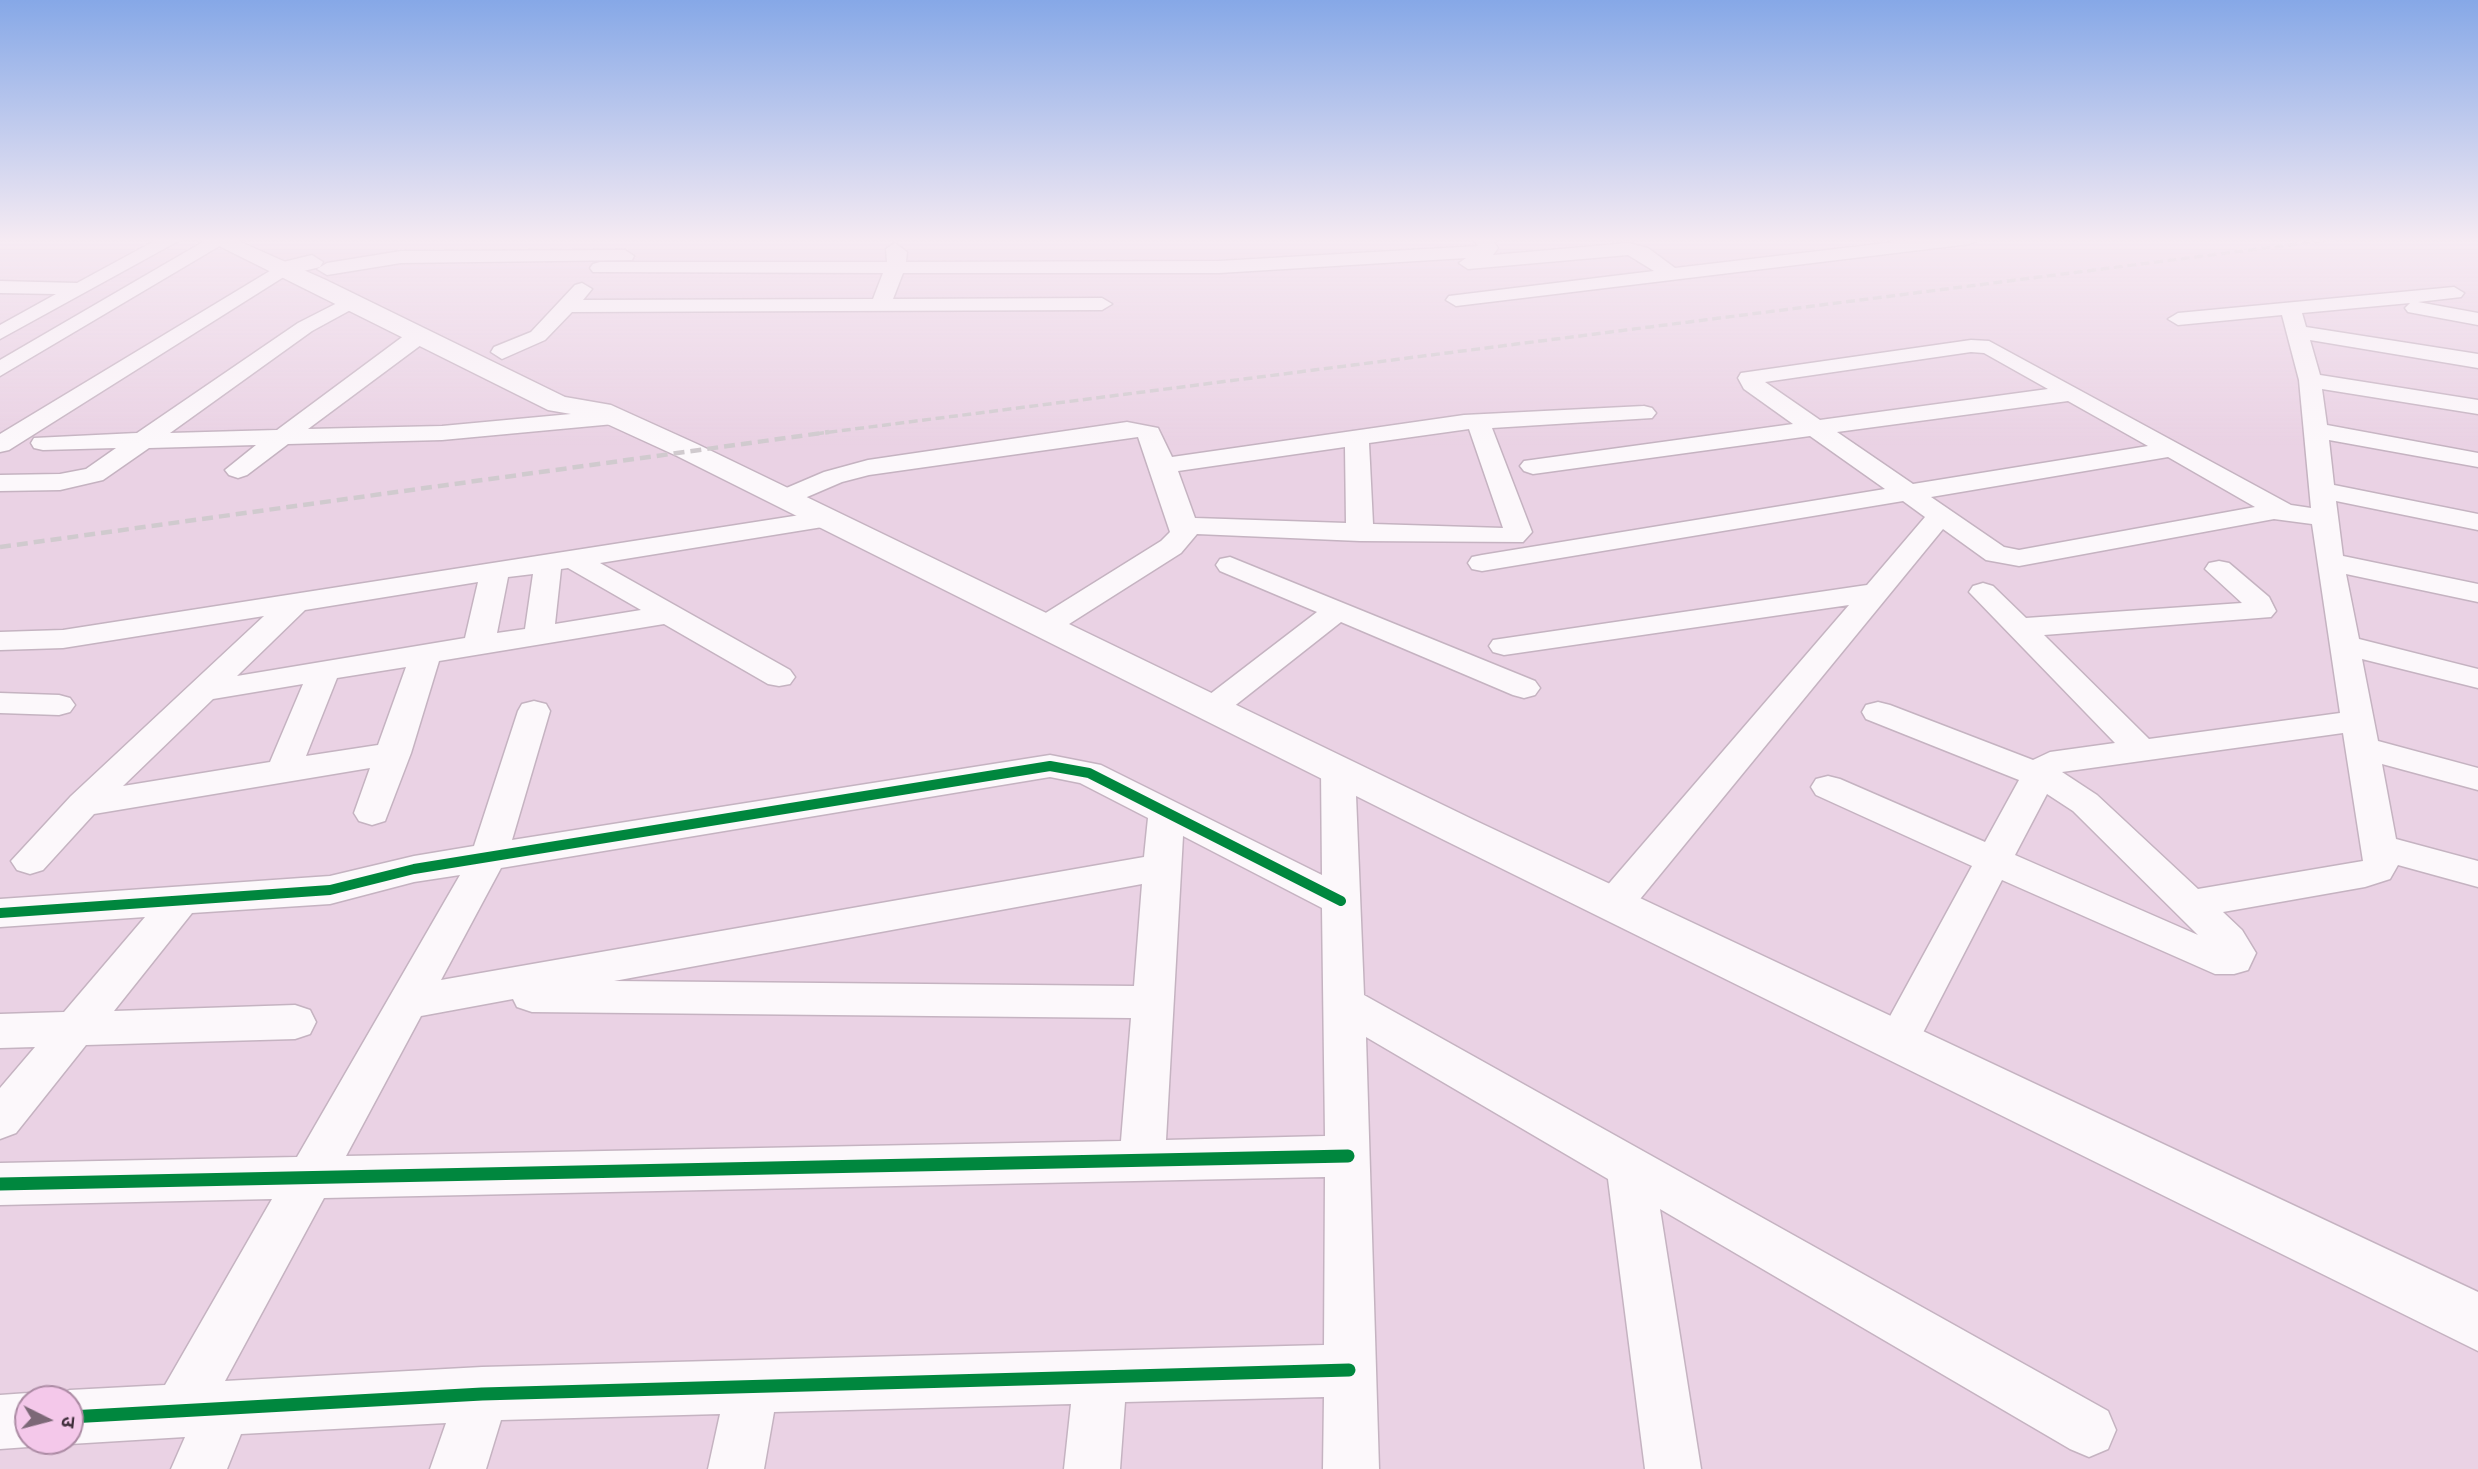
<!DOCTYPE html>
<meta charset="utf-8">
<style>
body{margin:0}
#map{position:relative;width:2478px;height:1469px;overflow:hidden;background:#ead2e4;font-family:"Roboto Condensed","Noto Sans Devanagari",sans-serif}
canvas{display:block}
.north{position:absolute;left:14px;top:1385px;width:70px;height:70px;box-sizing:border-box;background:#f4c8ea;border:2px solid #ac8ba4;border-radius:50%;rotate:96deg;font-size:19px;font-weight:700;line-height:28px;text-align:center;color:#402f3c}
.north::after{content:'';display:block;margin:auto;width:24px;height:32px;background:#7c6877;clip-path:polygon(50% 0,100% 100%,50% 72%,0 100%)}
</style>
<div id="map">
<canvas width="2478" height="1469"></canvas>
<div class="north">उ</div>
</div>
<script>
const c = document.querySelector('canvas').getContext('2d');
c.lineJoin = 'round';
const toPath = rows => new Path2D(rows.map(r => 'M' + r).join(''));
function stroke(path, color, width, dash) { c.strokeStyle = color; c.lineWidth = width; c.lineCap = dash ? 'butt' : 'round'; c.setLineDash(dash || []); c.stroke(path); }
function paint(path, color) { c.fillStyle = color; c.fill(path, 'evenodd'); }
const minor = toPath([
 [158,239,182,239,0,339,0,325,56,294,0,293,0,281,77,283,158,239],
 [208,239,228,241,0,376,0,360,208,239],
 [1473,239,1492,239,1498,248,1493,255,1628,243,1648,248,1675,268,1920,239,1979,239,1970,244,1456,306,1446,300,1449,296,1654,271,1628,255,1468,269,1459,263,1466,258,1219,273,903,273,893,299,1102,298,1112,304,1102,310,572,312,545,340,502,359,491,352,494,347,531,332,575,285,582,283,592,289,583,300,873,299,883,273,593,272,590,268,593,264,600,262,887,262,886,249,895,243,907,252,906,262,1219,261,1478,246,1473,239],
 [625,250,634,256,632,260,401,263,327,275,317,269,327,263,401,251,625,250],
 [283,263,290,265,293,269,290,273,9,450,0,452,0,434,283,263],
 [2454,287,2464,293,2461,297,2418,302,2478,313,2478,325,2408,312,2405,308,2410,303,2302,313,2306,327,2478,354,2478,368,2310,340,2320,375,2478,400,2478,414,2322,389,2327,425,2478,453,2478,467,2329,440,2334,485,2478,514,2478,530,2336,501,2343,556,2478,584,2478,602,2346,574,2359,639,2478,669,2478,688,2362,659,2378,741,2478,768,2478,790,2382,764,2396,839,2478,861,2478,887,2398,865,2390,879,2365,887,2223,912,2242,930,2256,953,2248,970,2234,974,2215,974,2002,880,1912,1054,1897,1059,1882,1054,1876,1042,1972,866,1816,795,1811,787,1816,779,1828,776,1840,779,1985,842,2019,780,1866,719,1862,712,1866,705,1878,702,1890,705,2033,760,2050,752,2115,743,1969,592,1973,586,1983,583,1993,586,2026,618,2242,603,2205,569,2209,563,2219,561,2229,563,2269,597,2276,611,2271,617,2044,635,2149,739,2340,713,2312,524,2274,519,2019,566,1986,560,1943,529,1627,915,1613,919,1599,915,1594,905,1599,895,1849,605,1504,655,1493,652,1489,646,1493,640,1867,585,1925,517,1903,501,1482,571,1472,569,1468,563,1472,557,1482,555,1885,489,1810,436,1533,474,1524,471,1520,466,1524,461,1793,424,1744,389,1738,378,1741,373,1971,340,1989,341,2291,505,2311,508,2299,380,2282,315,2178,325,2168,319,2178,313,2454,287],
 [1971,352,1984,353,2048,389,1820,420,1765,382,1971,352],
 [2068,401,2148,446,1913,484,1837,432,2068,401],
 [2168,457,2255,507,2019,550,2004,547,1931,497,2168,457],
 [2343,733,2363,861,2198,889,2097,795,2062,772,2343,733],
 [2047,794,2073,811,2198,935,2015,855,2047,794],
 [349,297,356,299,359,303,356,307,312,331,170,433,277,430,409,332,417,331,425,332,428,337,425,342,308,429,442,426,614,410,622,412,626,417,622,422,614,424,442,440,288,444,247,475,238,478,229,475,225,470,256,445,149,448,103,480,60,490,0,491,0,475,60,474,86,469,116,448,43,450,34,448,31,443,34,438,137,433,298,323,349,297],
 [1644,406,1652,408,1656,413,1652,418,1492,428,1532,532,1523,542,1360,541,1197,534,1181,553,1058,631,1047,634,1036,631,1032,625,1036,619,1161,541,1170,532,1138,437,869,475,842,482,786,506,777,504,773,498,777,492,824,472,868,460,1127,422,1158,428,1172,457,1464,415,1644,406],
 [1469,429,1503,528,1373,524,1369,443,1469,429],
 [1345,447,1346,523,1195,518,1178,471,1345,447],
 [826,511,835,513,839,519,835,525,600,563,790,670,795,677,790,684,779,686,768,684,664,624,439,661,411,753,385,821,372,825,359,821,354,813,370,768,94,814,43,870,30,874,17,870,11,861,71,796,264,616,63,648,0,650,0,632,63,630,826,511],
 [568,568,641,610,555,624,561,569,568,568],
 [533,574,525,629,497,633,508,577,533,574],
 [478,582,465,638,237,676,305,610,478,582],
 [406,667,378,745,306,756,337,678,406,667],
 [303,684,270,762,123,786,213,699,303,684],
 [1230,557,1535,681,1540,688,1535,695,1524,698,1513,695,1341,622,1223,715,1212,718,1201,715,1196,708,1201,701,1317,612,1220,571,1216,565,1220,559,1230,557],
 [0,693,59,695,70,698,75,705,70,712,59,715,0,713,0,693],
 [534,701,546,704,550,711,512,840,1050,755,1101,765,1322,875,1321,770,1326,762,1338,759,1350,762,1355,770,1364,995,2108,1411,2116,1430,2108,1449,2089,1457,2070,1449,1660,1209,1701,1469,1645,1469,1608,1179,1366,1037,1379,1469,1323,1469,1324,1397,1125,1402,1120,1469,1064,1469,1071,1404,774,1412,764,1469,708,1469,720,1414,501,1420,486,1469,430,1469,446,1423,241,1434,227,1469,171,1469,185,1437,70,1444,63,1441,70,1441,70,1399,51,1398,70,1390,165,1385,272,1199,0,1205,0,1163,297,1157,460,875,414,882,330,904,192,913,114,1011,295,1005,310,1010,316,1022,310,1034,295,1039,86,1045,16,1133,0,1139,0,1088,35,1047,0,1048,0,1014,64,1012,145,917,0,927,0,899,330,876,414,856,474,846,518,711,522,704,534,701],
 [1050,777,1080,783,1148,818,1144,857,441,980,501,868,1050,777],
 [1183,836,1322,908,1325,1136,1166,1140,1183,836],
 [1142,884,1134,986,614,981,1142,884],
 [513,999,517,1007,532,1012,1131,1018,1121,1141,346,1156,421,1016,513,999],
 [1325,1177,1324,1345,482,1367,225,1381,324,1198,1325,1177],
 [28,1393,42,1399,28,1399,28,1441,42,1441,28,1447,0,1449,0,1395,28,1393]
]);
const tertiary = toPath([
 [312,255,323,262,320,267,283,276,272,269,275,264,312,255]
]);
const secondary = toPath([
 [205,239,234,239,326,280,565,397,611,405,697,444,1474,820,2478,1292,2478,1351,1444,840,677,456,594,418,548,410,205,239]
]);
const railFar1 = toPath([
 [815,434,2336,239]
]);
const rail = toPath([
 [0,547,829,432]
]);
const cyclewayFar1 = toPath([
 [0,913,330,890,414,869,1050,766,1089,773,1341,901]
]);
const cycleway = toPath([
 [0,1184,1348,1156],
 [70,1417,482,1394,1349,1370]
]);
stroke(minor, '#c5b3c1', 3);
stroke(tertiary, '#c5b3c1', 3);
stroke(secondary, '#c5b3c1', 3);
paint(minor, '#fcf8fb');
paint(tertiary, '#fcf8fb');
paint(secondary, '#fcf8fb');
stroke(railFar1, '#d0cace', 3.5, [9, 4.5]);
stroke(rail, '#d0cace', 4.5, [11, 6]);
stroke(cyclewayFar1, '#00873e', 10);
stroke(cycleway, '#00873e', 13);
const sky = c.createLinearGradient(0, 0, 0, 445);
sky.addColorStop(0, '#86a8e7');
sky.addColorStop(0.54, '#f6ebf3');
sky.addColorStop(1, '#f6ebf300');
c.fillStyle = sky;
c.fillRect(0, 0, 2478, 445);
</script>
